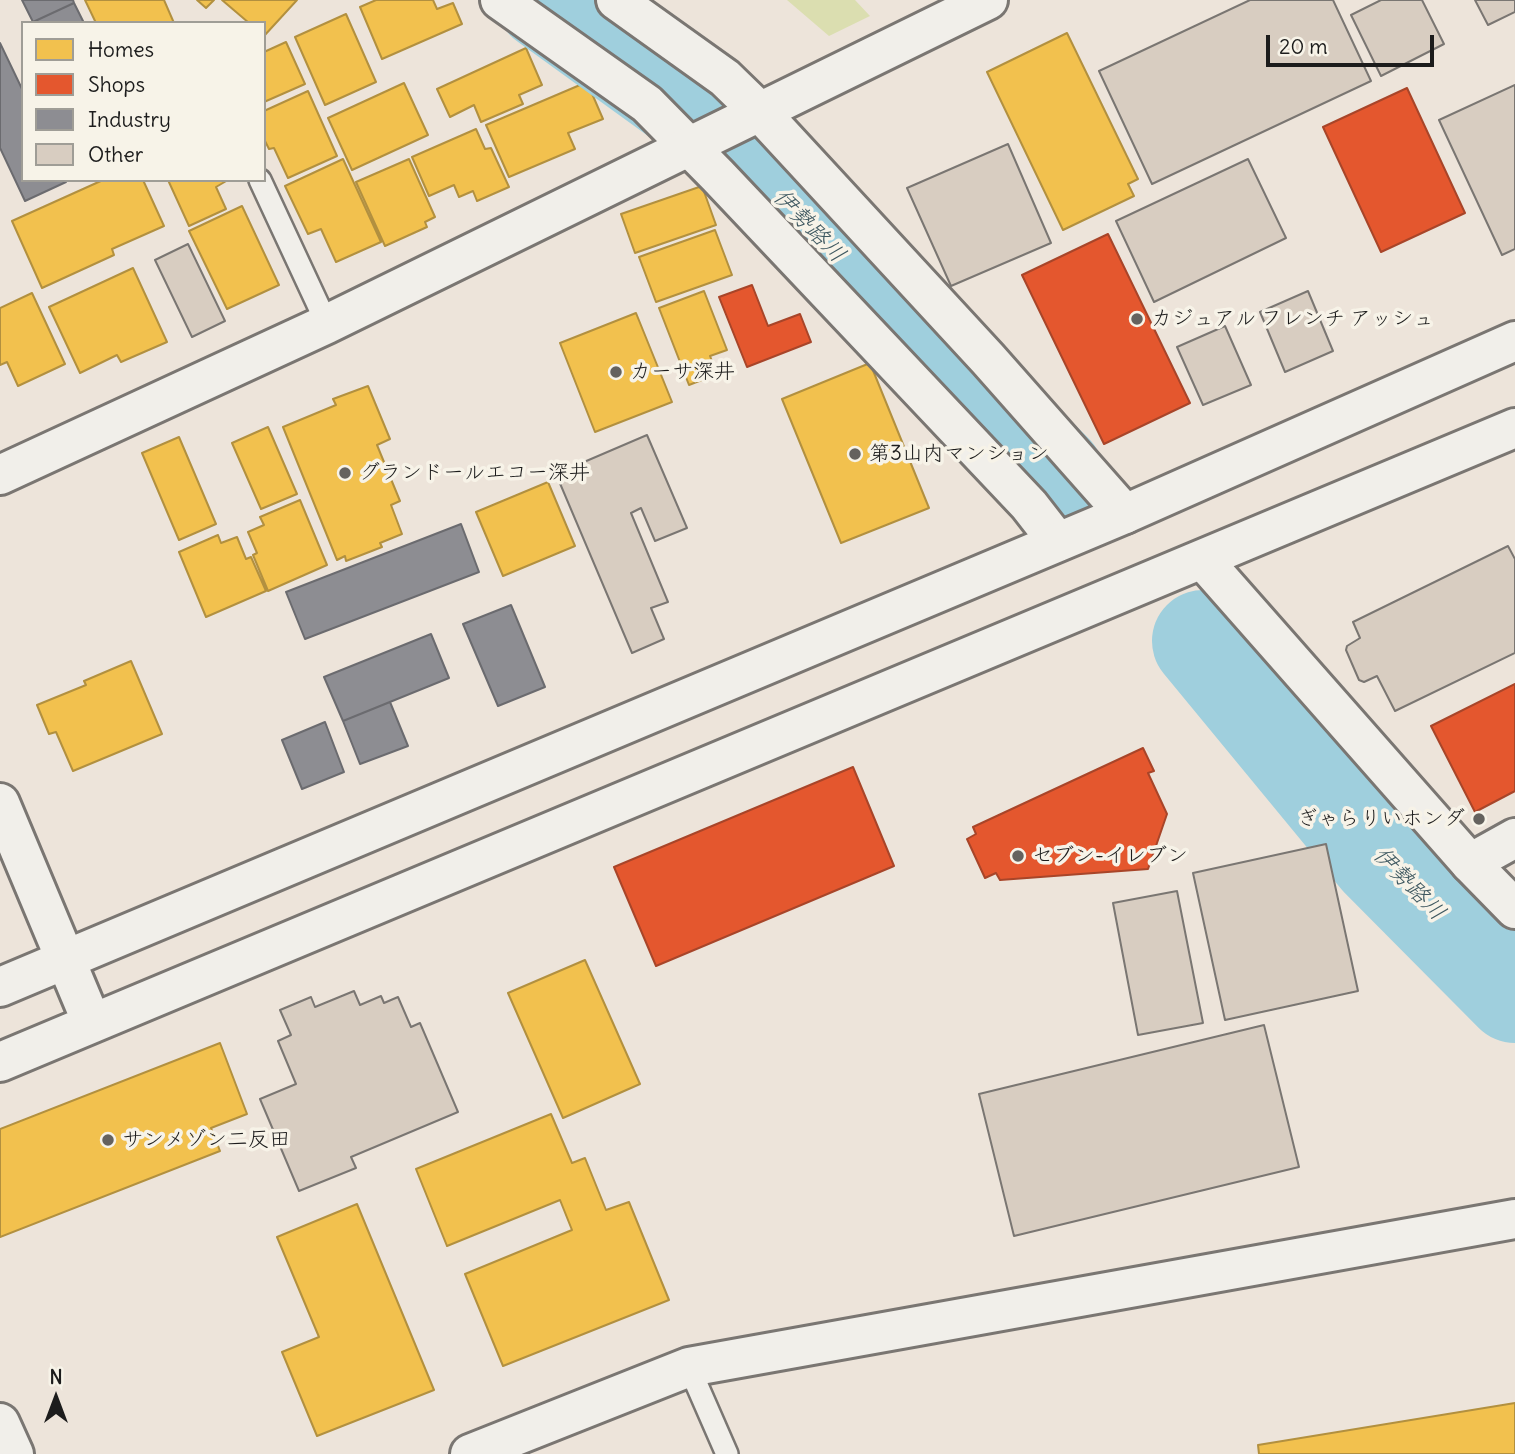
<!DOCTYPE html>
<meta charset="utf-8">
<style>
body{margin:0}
#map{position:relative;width:1515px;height:1454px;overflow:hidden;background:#ede4da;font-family:Delius,sans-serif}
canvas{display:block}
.legend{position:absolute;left:21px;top:21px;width:245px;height:161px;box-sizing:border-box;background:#f7f3e8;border:2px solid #9f9d96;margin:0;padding:9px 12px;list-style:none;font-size:21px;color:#1c1c1c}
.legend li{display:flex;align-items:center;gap:14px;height:35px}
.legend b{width:35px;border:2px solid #9f9d96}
.north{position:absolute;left:21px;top:1363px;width:70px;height:70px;-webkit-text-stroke:5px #f7f3e8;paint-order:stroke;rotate:0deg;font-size:19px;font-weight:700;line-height:28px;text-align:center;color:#1c1c1c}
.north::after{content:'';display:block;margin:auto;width:24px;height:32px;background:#1c1c1c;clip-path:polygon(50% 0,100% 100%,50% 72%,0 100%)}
.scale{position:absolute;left:1266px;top:35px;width:168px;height:32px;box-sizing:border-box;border:4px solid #1c1c1c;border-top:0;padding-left:9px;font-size:21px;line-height:24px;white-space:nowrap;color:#1c1c1c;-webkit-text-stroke:5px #f7f3e8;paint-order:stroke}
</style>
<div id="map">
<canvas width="1515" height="1454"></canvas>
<ul class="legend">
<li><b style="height:19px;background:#f2c14e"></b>Homes</li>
<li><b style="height:19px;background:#e4572e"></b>Shops</li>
<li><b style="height:19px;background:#8d8d92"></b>Industry</li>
<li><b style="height:19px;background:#d8cdc1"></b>Other</li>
</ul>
<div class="north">N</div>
<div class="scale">20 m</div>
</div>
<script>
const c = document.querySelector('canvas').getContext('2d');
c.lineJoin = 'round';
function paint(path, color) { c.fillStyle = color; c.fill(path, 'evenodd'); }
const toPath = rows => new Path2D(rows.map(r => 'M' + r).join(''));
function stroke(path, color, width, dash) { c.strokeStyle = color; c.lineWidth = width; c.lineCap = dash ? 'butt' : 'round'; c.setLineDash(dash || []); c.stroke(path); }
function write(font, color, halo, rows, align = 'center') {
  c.font = font + ' Delius,"Klee One",sans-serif'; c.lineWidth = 7; c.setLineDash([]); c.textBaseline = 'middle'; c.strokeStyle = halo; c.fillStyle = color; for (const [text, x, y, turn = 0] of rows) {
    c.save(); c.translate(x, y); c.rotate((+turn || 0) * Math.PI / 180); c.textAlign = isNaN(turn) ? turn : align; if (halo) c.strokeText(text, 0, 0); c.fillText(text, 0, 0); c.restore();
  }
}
const green = toPath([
 [787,0,855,0,870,16,829,36]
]);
const homes = toPath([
 [85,0,164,0,174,23,96,23,85,0],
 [197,0,214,0,206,8,197,0],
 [222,0,297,0,264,36,264,23,249,23,222,0],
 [376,0,433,0,437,9,453,3,462,24,382,59,360,7,376,0],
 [346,14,376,82,325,105,295,37,346,14],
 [1067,33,1138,179,1128,184,1134,196,1063,230,987,72,1067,33],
 [286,42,305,84,264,102,264,52,286,42],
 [526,48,542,85,519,95,523,104,481,122,474,105,450,117,437,89,526,48],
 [587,82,603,119,568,133,575,149,509,177,486,125,587,82],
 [404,83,428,135,352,170,328,118,404,83],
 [308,91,337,156,288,178,274,148,269,149,264,139,264,111,308,91],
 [476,129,485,149,491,148,509,187,477,201,473,191,459,197,454,185,429,196,412,157,476,129],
 [343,159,381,242,336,262,321,229,308,234,285,186,343,159],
 [409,159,435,217,425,222,427,227,385,246,356,182,409,159],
 [103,180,143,180,164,226,112,249,114,255,42,288,12,221,103,180],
 [168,180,228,180,216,187,226,209,189,226,168,180],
 [702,186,716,225,635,253,621,214,702,186],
 [242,206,279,285,227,309,189,231,242,206],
 [715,230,732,275,656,302,639,257,715,230],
 [133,268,167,342,121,362,117,355,80,373,49,307,133,268],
 [704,291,727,350,710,356,717,374,689,385,659,308,704,291],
 [32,293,65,364,18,386,7,362,0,365,0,308,32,293],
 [636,313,672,402,595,432,560,343,636,313],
 [870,363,929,508,841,543,782,399,870,363],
 [368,386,390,439,377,445,400,501,391,505,402,534,380,543,382,547,346,561,345,556,337,560,283,427,336,405,333,399,368,386],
 [268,427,297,494,261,509,232,443,268,427],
 [179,437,216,524,179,540,142,453,179,437],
 [548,482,575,546,503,576,476,512,548,482],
 [300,500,327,565,268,591,253,555,257,553,248,532,264,525,260,517,300,500],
 [218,535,221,543,237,537,246,559,251,557,266,591,206,617,179,552,218,535],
 [131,661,162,734,73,771,56,732,49,734,37,705,86,685,84,681,131,661],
 [585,960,640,1084,563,1118,508,993,585,960],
 [220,1043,247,1114,211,1128,220,1151,0,1237,0,1129,220,1043],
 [551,1114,572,1163,585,1158,606,1210,629,1202,669,1300,503,1366,465,1274,572,1230,560,1200,447,1246,416,1169,551,1114],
 [357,1204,434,1390,317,1436,282,1352,319,1337,277,1237,357,1204],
 [1515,1403,1515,1454,1259,1454,1258,1445,1515,1403]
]);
const shops = toPath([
 [1407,88,1465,213,1381,252,1323,127,1407,88],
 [1108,234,1190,403,1104,444,1022,275,1108,234],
 [752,285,768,326,800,314,811,342,747,367,719,297,752,285],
 [1515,684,1515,791,1475,812,1431,726,1515,684],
 [1143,748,1154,771,1148,773,1167,814,1148,869,1000,880,996,873,985,878,967,839,976,834,973,827,1143,748],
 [853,767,894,866,656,966,614,867,853,767]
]);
const industry = toPath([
 [22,0,73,0,74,3,33,22,22,0],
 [74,3,84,23,33,23,33,22,74,3],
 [0,43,23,91,23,180,66,180,66,182,25,201,0,148,0,43],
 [461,524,479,572,305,639,286,592,461,524],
 [511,605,545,687,498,706,463,624,511,605],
 [431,634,449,678,343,721,324,677,431,634],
 [390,702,408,746,360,764,343,721,390,702],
 [325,722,344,772,302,789,282,740,325,722]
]);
const river = toPath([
 [547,0,688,102,765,176,902,325,1053,475],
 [1203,641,1381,857,1515,992]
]);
const building = toPath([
 [1250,0,1333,0,1371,81,1152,184,1099,71,1250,0],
 [1381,0,1422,0,1444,44,1381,76,1351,15,1381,0],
 [1475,0,1515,0,1515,12,1488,25,1475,0],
 [1515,85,1515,249,1502,255,1439,120,1515,85],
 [1008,144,1051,243,951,286,907,188,1008,144],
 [1248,159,1286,238,1154,302,1116,221,1248,159],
 [188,244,225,321,192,337,155,260,188,244],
 [1308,291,1333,351,1285,372,1260,312,1308,291],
 [1225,326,1251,385,1203,405,1177,347,1225,326],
 [647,435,687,528,655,541,641,508,631,513,668,602,651,608,664,639,632,653,556,474,647,435],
 [1508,546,1515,559,1515,653,1395,711,1377,676,1364,682,1359,680,1346,650,1347,646,1360,638,1353,622,1508,546],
 [1326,844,1358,991,1225,1020,1193,873,1326,844],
 [1177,891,1203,1023,1138,1035,1113,903,1177,891],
 [354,991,360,1005,381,996,384,1003,398,997,411,1027,420,1023,458,1112,351,1157,356,1168,299,1191,260,1099,296,1084,278,1041,291,1035,280,1010,311,997,315,1007,354,991],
 [1264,1025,1299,1167,1014,1236,979,1094,1264,1025]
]);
const lane = toPath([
 [260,180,327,324],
 [689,1367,727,1454]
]);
const street = toPath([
 [500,0,647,104,718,176,1029,505,1057,541],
 [616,0,725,78,759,111,988,359,1125,514],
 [1470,863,1515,838],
 [0,1423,14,1454],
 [470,1454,689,1367,1515,1219]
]);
const secondary = toPath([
 [0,475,327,324,988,0],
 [1203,560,1470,863,1515,909],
 [0,803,92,1023],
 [0,987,1125,514,1515,341],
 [0,1062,1515,428]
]);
const markers = [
 [1137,319,7,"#65625e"],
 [616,372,7,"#65625e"],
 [855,454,7,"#65625e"],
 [345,473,7,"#65625e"],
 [1479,819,7,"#65625e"],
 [1018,856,7,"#65625e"],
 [108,1140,7,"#65625e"]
];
const poiNames = [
 ["カジュアル フレンチ アッシュ",1151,319],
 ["カーサ深井",630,372],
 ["第3山内マンション",869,454],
 ["グランドールエコー深井",359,473],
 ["ぎゃらりいホンダ",1465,819,"right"],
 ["セブン-イレブン",1032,856],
 ["サンメゾン二反田",122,1140]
];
const waterNames = [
 ["伊勢路川",809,226,46],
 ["伊勢路川",1409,884,46]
];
paint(green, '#dbdeb0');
paint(homes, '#f2c14e');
stroke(homes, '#b2903f', 2);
paint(shops, '#e4572e');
stroke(shops, '#a84529', 2);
paint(industry, '#8d8d92');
stroke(industry, '#6b6b6f', 2);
stroke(river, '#9fcfdd', 102);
paint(building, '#d8cdc1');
stroke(building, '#7a7672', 2);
stroke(lane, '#7a7672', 26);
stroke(street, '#7a7672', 44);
stroke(secondary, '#7a7672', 44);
stroke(lane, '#f1efea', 21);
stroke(street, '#f1efea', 38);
stroke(secondary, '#f1efea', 38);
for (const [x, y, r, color] of markers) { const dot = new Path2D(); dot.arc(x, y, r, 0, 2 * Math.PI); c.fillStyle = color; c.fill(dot); stroke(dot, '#f7f3e8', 2.5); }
write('21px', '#1c1c1c', '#f7f3e8', poiNames, 'left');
write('italic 23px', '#3e5860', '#f7f3e8', waterNames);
</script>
